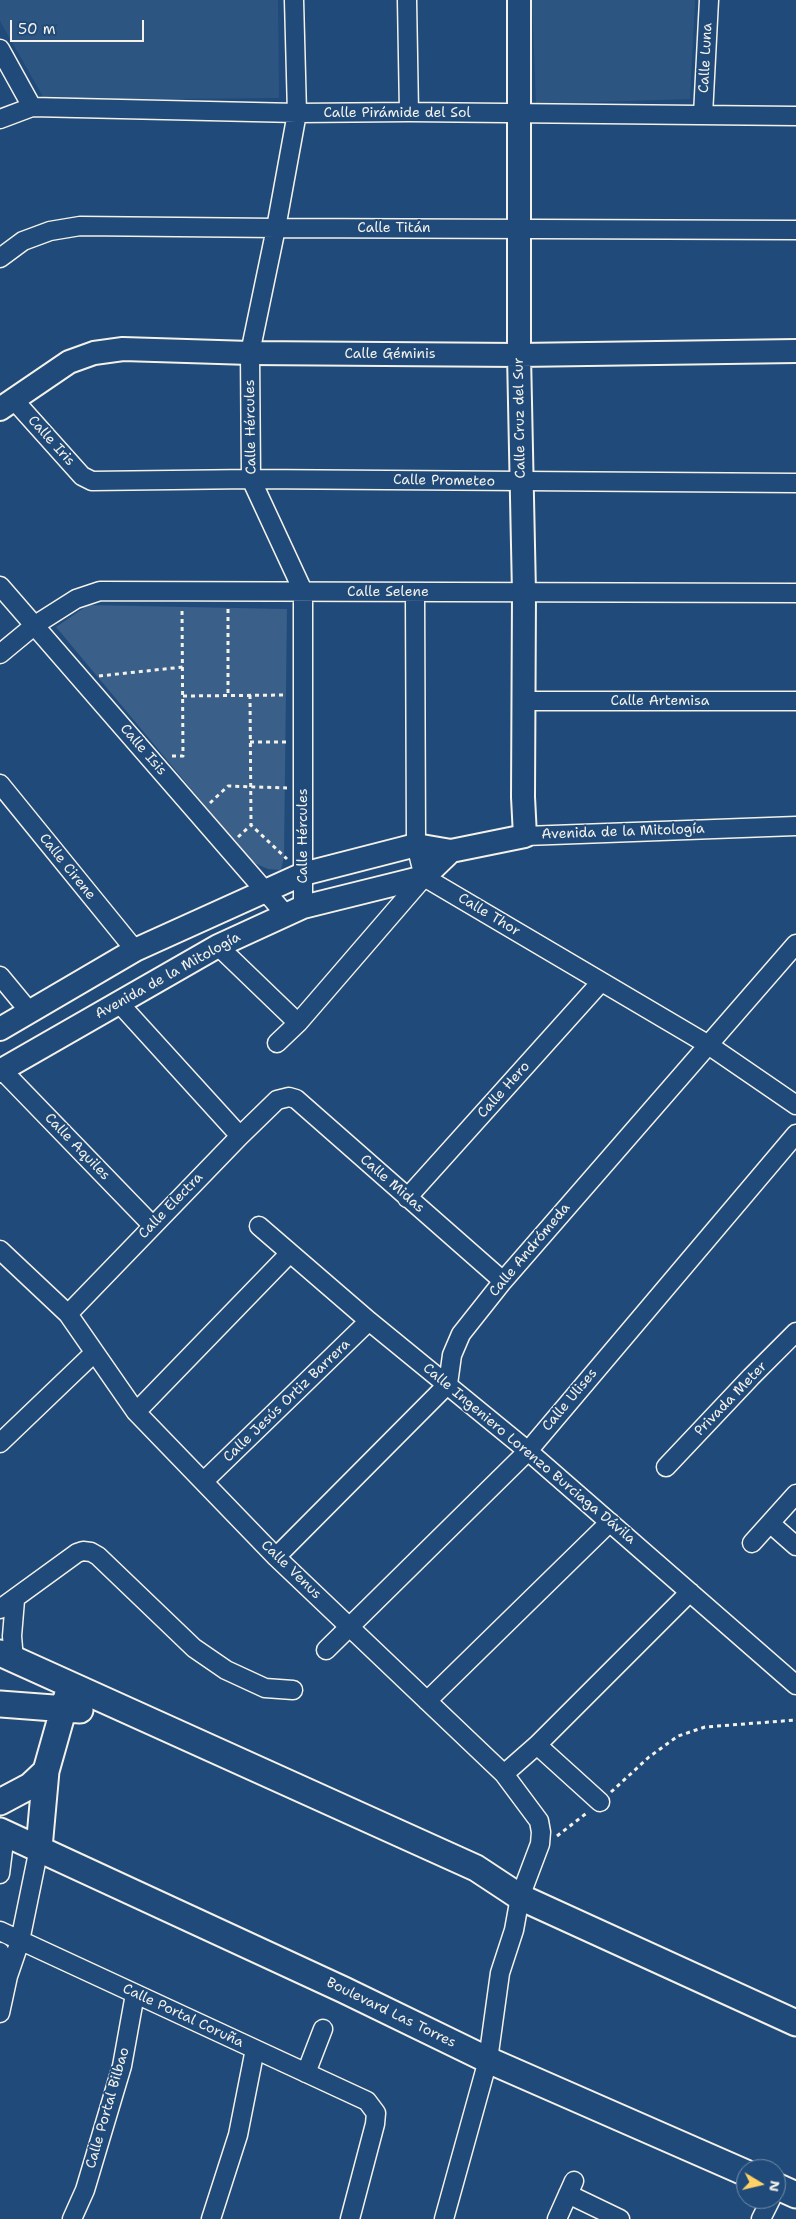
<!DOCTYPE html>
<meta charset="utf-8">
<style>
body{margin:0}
#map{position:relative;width:796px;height:2219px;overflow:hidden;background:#1f4a7a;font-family:"Shantell Sans",sans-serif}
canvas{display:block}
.north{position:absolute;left:736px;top:2159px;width:50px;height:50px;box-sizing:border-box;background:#1f4a7a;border:1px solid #748da6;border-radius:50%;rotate:99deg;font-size:14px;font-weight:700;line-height:20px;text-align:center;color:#f4f1e8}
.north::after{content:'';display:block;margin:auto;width:18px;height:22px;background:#ffd166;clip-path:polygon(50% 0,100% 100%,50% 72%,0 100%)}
.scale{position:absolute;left:10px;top:20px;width:134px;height:22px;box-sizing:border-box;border:2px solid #f4f1e8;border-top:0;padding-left:6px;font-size:15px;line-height:18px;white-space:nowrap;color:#f4f1e8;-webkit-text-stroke:4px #1f4a7a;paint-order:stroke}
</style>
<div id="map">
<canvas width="796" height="2219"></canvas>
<div class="north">N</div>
<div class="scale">50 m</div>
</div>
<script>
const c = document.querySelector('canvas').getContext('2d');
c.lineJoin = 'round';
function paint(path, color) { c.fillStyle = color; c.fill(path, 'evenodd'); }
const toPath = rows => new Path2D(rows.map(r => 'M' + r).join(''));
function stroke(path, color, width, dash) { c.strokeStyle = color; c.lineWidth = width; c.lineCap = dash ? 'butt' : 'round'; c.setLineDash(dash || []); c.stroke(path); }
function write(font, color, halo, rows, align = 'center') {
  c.font = font + ' "Shantell Sans",sans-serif'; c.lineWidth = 4; c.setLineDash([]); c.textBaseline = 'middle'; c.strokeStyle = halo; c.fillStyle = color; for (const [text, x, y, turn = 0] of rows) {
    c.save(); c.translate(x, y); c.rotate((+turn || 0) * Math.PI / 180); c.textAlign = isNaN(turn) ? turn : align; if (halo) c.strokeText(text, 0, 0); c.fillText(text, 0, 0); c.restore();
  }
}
const built = toPath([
 [0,0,278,0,279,98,45,100,0,21],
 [532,0,695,0,690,99,536,104]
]);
const green = toPath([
 [88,605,287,609,284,856,281,870,268,869,252,862,56,627]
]);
const path = toPath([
 [228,609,228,695],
 [99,676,183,667],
 [250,695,251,825,287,859],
 [183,696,287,695],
 [250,742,287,742],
 [172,756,183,756,182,608],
 [210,803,228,786,287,788],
 [238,837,251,825],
 [611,1792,649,1757,678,1736,705,1727,796,1720],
 [557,1836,588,1812]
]);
const minor = toPath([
 [294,0,297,113,276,228,250,353,251,479,303,591,303,907],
 [407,0,409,112],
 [0,49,32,107],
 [703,115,709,0],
 [0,119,32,107,297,113,409,112,796,116],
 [0,258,23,241,50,231,80,226,276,228,796,230],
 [13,399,82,476,92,481,251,479,796,483],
 [0,586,286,915],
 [415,592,416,845,424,877,707,1044,796,1105],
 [0,654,35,625,76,599,100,591,796,593],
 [523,701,796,701],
 [0,784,135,950],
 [525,836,796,826],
 [218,946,298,1023],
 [0,976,29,1011],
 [119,1003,240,1136],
 [277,1043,298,1023,424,877],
 [2,1070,152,1225],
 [407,1198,601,982],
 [259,1226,369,1321,528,1451,796,1685],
 [0,1250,68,1314,136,1412,276,1557,504,1774,539,1821,541,1832,540,1844,520,1897,514,1930,500,1973,488,2060,444,2219],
 [68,1314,240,1136,277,1100,289,1097,296,1099,503,1281],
 [136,1412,290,1253],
 [0,1443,94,1353],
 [666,1467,751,1377,796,1332],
 [204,1481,369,1321],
 [771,1524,796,1546],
 [752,1543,796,1494],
 [276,1557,448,1384,452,1355,461,1334,503,1281,796,944],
 [0,1609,77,1553,83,1551,91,1552,98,1556,194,1648,226,1670,265,1688,293,1690],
 [326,1650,528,1451,796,1134],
 [14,1660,12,1636,15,1600],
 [427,1701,610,1522],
 [537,1745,600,1802],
 [504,1774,537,1745,690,1592],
 [0,1874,5,1834],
 [0,1931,367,2101,376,2113,375,2124,350,2219],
 [0,1952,8,1976],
 [0,2013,8,1976,20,1941,39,1848],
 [306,2073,323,2029],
 [568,2194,620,2219],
 [72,2219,85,2190,122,2066,135,1994],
 [211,2219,238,2135,255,2049],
 [557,2219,574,2181],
 [761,2219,771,2199]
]);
const tertiary = toPath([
 [0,409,69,362,94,353,123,349,250,353,519,355,796,351],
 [0,1029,135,950,303,874,416,845,451,851,525,836,523,797,524,593,519,355,519,0],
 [0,1071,218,946,303,907,424,877,451,851]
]);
const secondary = toPath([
 [0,1653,476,1868,520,1897,796,2023],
 [0,1704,80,1710],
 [0,1802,30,1786,46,1771],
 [0,1831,344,1990,488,2060,746,2173],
 [39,1848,46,1771,70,1686],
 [776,2186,796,2195]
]);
const streetNames = [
 ["Calle Luna",706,58,-87],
 ["Calle Pirámide del Sol",397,113],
 ["Calle Titán",394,228],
 ["Calle Géminis",390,354],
 ["Calle Cruz del Sur",520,418,-91],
 ["Calle Hércules",251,427,-91],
 ["Calle Iris",51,441,48],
 ["Calle Prometeo",444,481,1],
 ["Calle Selene",388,592],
 ["Calle Artemisa",660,701],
 ["Calle Isis",143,750,49],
 ["Avenida de la Mitología",623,832,-2],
 ["Calle Hércules",303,836,-90],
 ["Calle Cirene",67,867,51],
 ["Calle Thor",489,915,31],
 ["Avenida de la Mitología",168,976,-29],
 ["Calle Hero",504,1090,-48],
 ["Calle Aquiles",77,1147,46],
 ["Calle Midas",392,1184,41],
 ["Calle Electra",171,1206,-46],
 ["Calle Andrómeda",530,1250,-50],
 ["Privada Meter",731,1399,-46],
 ["Calle Ulises",570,1400,-50],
 ["Calle Jesús Ortiz Barrera",287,1401,-44],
 ["Calle Ingeniero Lorenzo Burciaga Dávila",529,1454,40],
 ["Calle Venus",291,1570,44],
 ["Boulevard Las Torres",391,2013,26],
 ["Calle Portal Coruña",183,2016,25],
 ["Calle Portal Bilbao",108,2108,-74]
];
paint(built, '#2d5581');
paint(green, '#3a5f88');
stroke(minor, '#f4f1e8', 21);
stroke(tertiary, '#f4f1e8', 26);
stroke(secondary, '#f4f1e8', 29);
stroke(path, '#f4f1e8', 3, [4, 4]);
stroke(minor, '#1f4a7a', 18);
stroke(tertiary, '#1f4a7a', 22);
stroke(secondary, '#1f4a7a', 25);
write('14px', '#f4f1e8', '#1f4a7a', streetNames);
</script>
